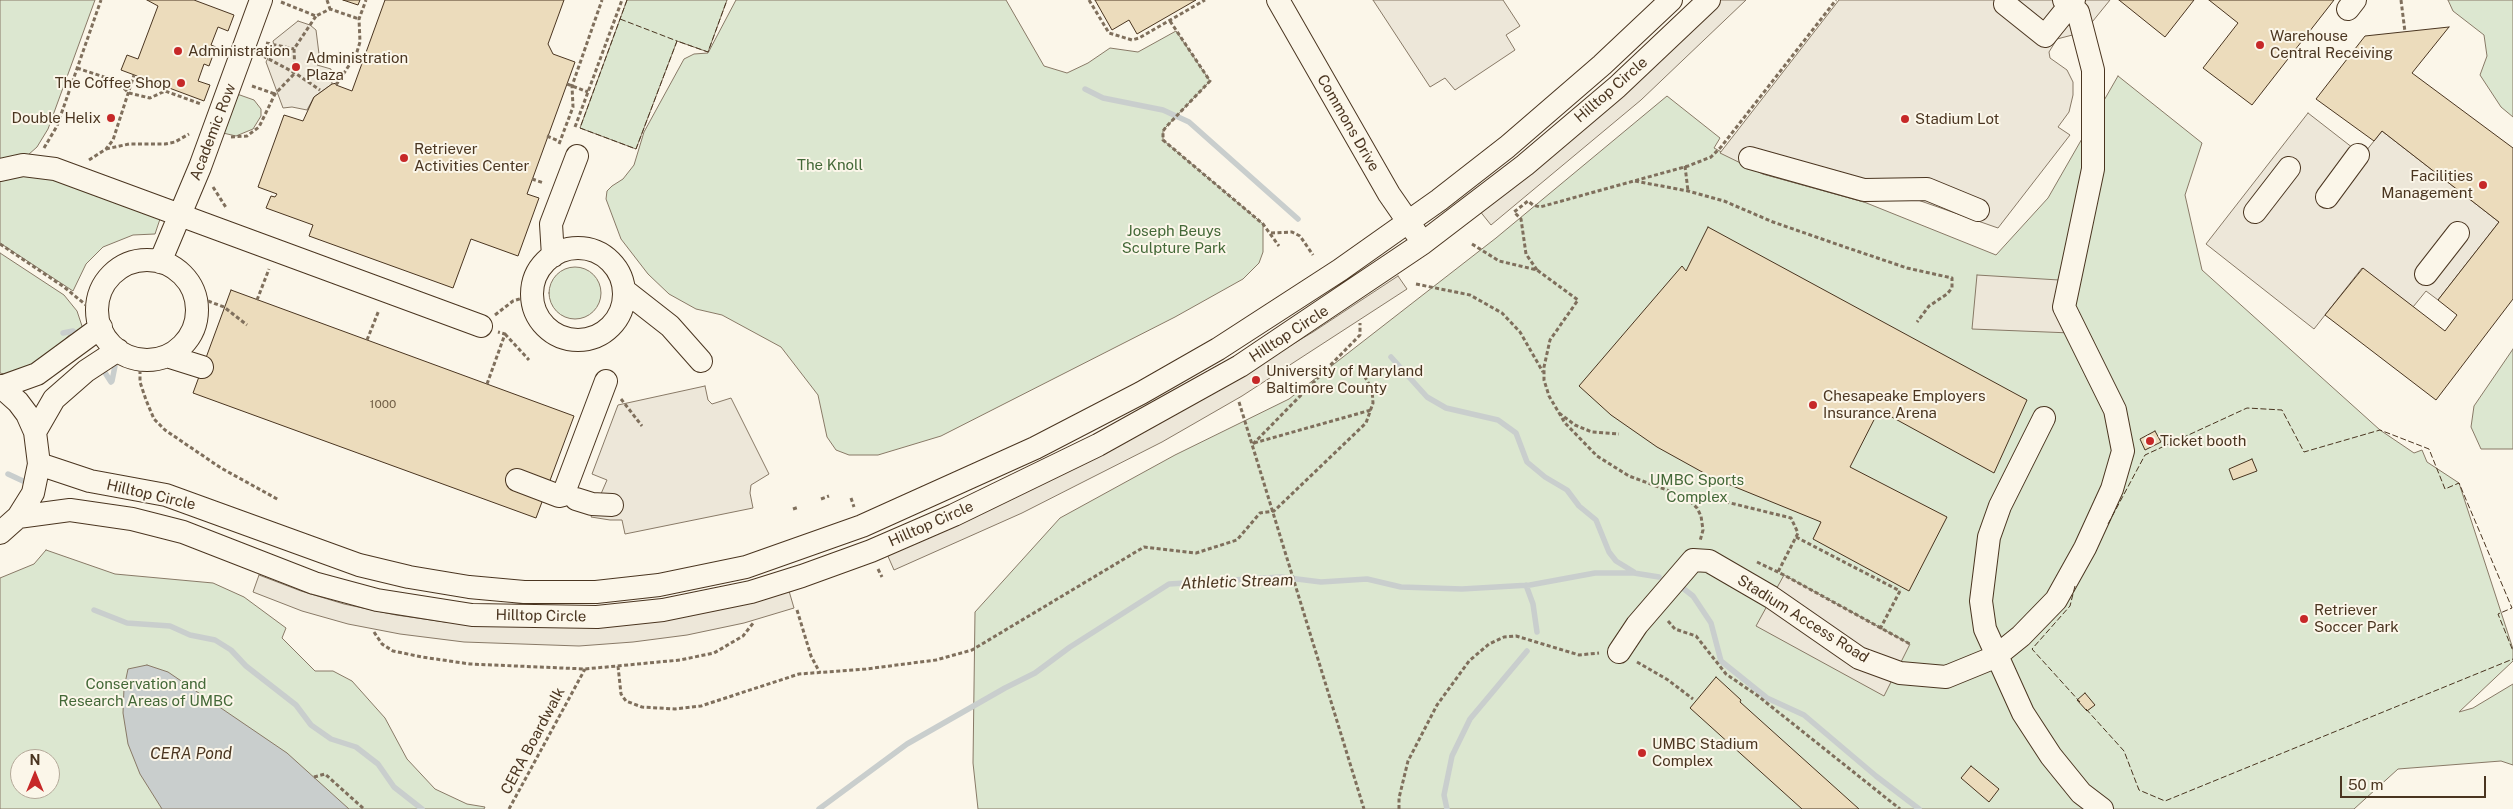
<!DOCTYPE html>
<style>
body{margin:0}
#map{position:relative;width:2513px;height:809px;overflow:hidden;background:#fbf6e9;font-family:"Public Sans",sans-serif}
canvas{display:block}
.north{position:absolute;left:10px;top:749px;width:50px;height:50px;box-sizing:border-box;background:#fbf6e9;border:1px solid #b4a999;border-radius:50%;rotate:0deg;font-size:14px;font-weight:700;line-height:20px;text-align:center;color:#4a3520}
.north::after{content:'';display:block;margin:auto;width:18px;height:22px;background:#c62828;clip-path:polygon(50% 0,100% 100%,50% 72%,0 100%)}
.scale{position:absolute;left:2340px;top:776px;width:146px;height:22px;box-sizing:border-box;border:2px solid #4a3520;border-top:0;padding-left:6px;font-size:15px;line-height:18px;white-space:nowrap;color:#4a3520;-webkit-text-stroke:4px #fbf6e9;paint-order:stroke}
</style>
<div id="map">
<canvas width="2513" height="809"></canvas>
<div class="north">N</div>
<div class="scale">50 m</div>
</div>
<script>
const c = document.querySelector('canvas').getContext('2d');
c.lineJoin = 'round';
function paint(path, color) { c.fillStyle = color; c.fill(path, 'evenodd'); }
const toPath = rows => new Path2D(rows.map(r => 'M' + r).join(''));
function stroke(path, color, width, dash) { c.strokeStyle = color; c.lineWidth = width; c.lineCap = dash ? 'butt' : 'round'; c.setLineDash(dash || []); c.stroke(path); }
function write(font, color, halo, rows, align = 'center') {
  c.font = font + ' "Public Sans",sans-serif'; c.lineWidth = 4; c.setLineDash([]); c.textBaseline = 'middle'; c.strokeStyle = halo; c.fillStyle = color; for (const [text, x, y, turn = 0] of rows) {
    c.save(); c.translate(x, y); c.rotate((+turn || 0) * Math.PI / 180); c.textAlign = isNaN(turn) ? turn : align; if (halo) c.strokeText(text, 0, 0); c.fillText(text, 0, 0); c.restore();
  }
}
const green = toPath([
 [0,0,95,0,48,129,37,147,28,155,0,163,0,0],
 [627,0,727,0,708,52,677,41,636,149,580,128,627,0],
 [736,0,1006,0,1044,66,1067,73,1088,63,1110,48,1138,52,1176,31,1210,81,1166,127,1163,131,1163,140,1263,224,1263,252,1259,263,1243,279,1175,317,941,436,878,455,849,455,836,450,827,437,818,395,781,347,722,315,696,309,669,294,648,274,621,239,606,199,607,191,612,186,623,179,634,165,644,132,684,59,694,54,708,53,736,0],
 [2448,0,2513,0,2513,117,2501,107,2480,75,2487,56,2484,35,2453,11,2448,0],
 [2118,76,2202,143,2185,195,2202,270,2380,430,2414,453,2422,450,2427,462,2459,483,2513,649,2513,661,2459,712,2473,708,2513,684,2513,765,2501,761,2398,769,2354,809,978,809,973,763,975,612,1060,518,1175,455,1289,399,1496,238,1667,96,1720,138,1714,148,1763,174,1864,202,1996,255,2048,198,2118,76],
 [237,94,254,100,261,109,261,116,253,129,236,136,223,133,237,94],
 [27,175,50,178,160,219,155,234,133,235,103,247,86,264,73,291,0,243,0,181,27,175],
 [0,253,64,295,77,311,83,329,74,331,33,368,8,375,0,373,0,253],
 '549 293a26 26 0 1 1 52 0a26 26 0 1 1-52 0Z',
 [2513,349,2513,449,2481,449,2471,427,2474,406,2513,349],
 [46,550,115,574,213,583,244,597,286,628,282,638,315,671,333,671,352,681,385,718,407,759,435,789,467,804,485,807,484,809,0,809,0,578,34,564,46,550],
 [20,759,50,759,50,789,20,789,20,759]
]);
const parking = toPath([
 [1373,0,1503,0,1520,26,1506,35,1515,50,1455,90,1445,78,1430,87,1373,0],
 [1718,0,1746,0,1641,100,1491,225,1479,210,1718,0],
 [1839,0,2110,0,2084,32,2057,39,2049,52,2050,58,2067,70,2073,82,2073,95,2069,112,2058,127,2070,135,1998,228,1915,199,1895,199,1864,202,1763,174,1720,153,1839,0],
 [298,21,310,25,316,30,319,54,317,65,331,69,332,84,314,97,307,110,292,107,283,108,266,62,274,46,273,41,298,21],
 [2308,113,2353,148,2356,144,2366,151,2382,131,2499,222,2438,300,2426,291,2413,307,2362,268,2314,329,2206,244,2308,113],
 [1977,275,2059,280,2071,333,1972,329,1977,275],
 [1398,276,1407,289,1242,396,1162,442,1085,481,1022,513,894,570,887,554,1224,385,1313,332,1398,276],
 [705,386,708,400,712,404,731,398,769,474,751,485,750,493,753,508,625,534,622,520,610,520,591,517,607,480,592,474,618,405,705,386],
 [259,575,301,591,344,604,396,615,445,622,504,626,789,591,794,608,744,623,687,635,633,642,579,646,464,642,400,634,348,624,302,611,253,592,259,575],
 [1784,575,1910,644,1884,696,1756,626,1784,575]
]);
const water = toPath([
 [147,665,168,672,287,753,349,809,162,809,140,774,128,744,123,713,124,688,128,669,147,665]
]);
const stream = toPath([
 [1085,89,1103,98,1163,110,1189,122,1298,219],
 [63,333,73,331,76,335],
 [1391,357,1427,397,1446,408,1498,420,1516,433,1527,462,1545,477,1567,490,1579,506,1596,520,1609,552,1616,561,1634,572],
 [102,368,111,382],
 [112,381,115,366],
 [8,474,23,481],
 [1526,585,1533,604,1537,632],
 [1684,589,1693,596,1711,623,1721,661,1767,698,1804,715,1876,776,1919,809],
 [94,610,127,623,170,626,190,635,215,640,231,650,246,666,296,705,311,725,331,739,356,747,378,764,394,787,422,809],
 [819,809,907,744,1005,688,1035,673,1070,647,1169,584,1281,577,1321,582,1367,579,1401,587,1462,589,1530,585,1595,573,1634,573,1659,577],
 [1447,809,1444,795,1452,756,1470,719,1527,651]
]);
const building = toPath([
 [147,0,194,0,234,15,228,31,218,27,211,45,216,47,209,66,204,64,198,81,210,85,204,101,121,70,127,55,138,59,158,6,147,0],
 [343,0,360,0,358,5,343,0],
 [385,0,564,0,548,44,553,54,575,62,527,194,539,198,518,256,471,239,453,288,309,236,313,225,266,208,271,196,275,197,277,194,258,187,284,115,303,121,314,97,332,84,337,83,336,85,352,91,385,0],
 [1095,0,1196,0,1137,34,1129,20,1112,30,1095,0],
 [2119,0,2194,0,2165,37,2119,0],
 [2209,0,2334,0,2252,105,2203,68,2238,23,2209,0],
 [2449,27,2412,73,2513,148,2513,299,2436,400,2325,315,2363,268,2445,331,2457,315,2438,300,2499,222,2382,131,2374,141,2316,99,2365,36,2449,27],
 [1708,227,2027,400,1994,473,1879,410,1850,467,1947,517,1909,591,1813,539,1821,522,1713,478,1657,447,1611,415,1579,386,1682,266,1686,271,1708,227],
 [231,290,574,416,536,518,193,393,231,290],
 [2155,431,2161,442,2145,450,2140,439,2155,431],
 [2252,459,2257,471,2233,480,2229,469,2252,459],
 [1716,677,1741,700,1740,702,1859,809,1802,809,1690,708,1716,677],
 [2085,693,2095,705,2087,711,2077,700,2085,693],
 [1971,766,1999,789,1989,802,1961,778,1971,766]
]);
const path = toPath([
 [327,0,330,9],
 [1089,0,1109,33,1132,40,1139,38,1205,0],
 [2401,0,2405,32],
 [281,2,316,16,330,9,359,19],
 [1170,21,1210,81,1166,127,1163,131,1163,140,1263,224,1279,246],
 [266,43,294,49],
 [263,56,295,73,320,90],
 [77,68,116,81,129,93,150,98,165,91,201,104],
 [567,84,588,92],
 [336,85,356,55,360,42,359,19,366,0],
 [252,86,275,94],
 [575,127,622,0],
 [547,136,561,142],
 [231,137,247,136,259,127,275,94,295,73,294,49,316,16],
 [559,144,573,107,572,86,602,0],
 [44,148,57,126,101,0],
 [106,149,129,144,165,144,175,142,189,134],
 [89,160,106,149,113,140,134,75],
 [1685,166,1688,191],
 [532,179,544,183],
 [1635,181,1688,191,1724,201,1773,222,1845,247,1907,268,1952,278,1952,288,1947,294,1929,306,1917,322],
 [213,187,227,209],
 [1271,233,1292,232,1300,236,1313,255],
 [0,244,64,287,86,305],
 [1472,244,1499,261,1537,270,1578,300,1550,340,1544,367,1544,380,1549,396,1565,423,1597,456,1629,476,1686,497,1697,508,1701,516,1703,530,1700,541],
 [1537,270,1526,254,1521,219,1514,212,1528,201,1533,205,1540,207,1688,166,1711,157,1721,147,1836,0],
 [1416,284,1470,295,1502,313,1520,332,1543,372],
 [257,300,269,269],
 [208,301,224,307,247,325],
 [495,315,513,301,532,295],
 [505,334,529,360],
 [367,340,379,310],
 [140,370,140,382,146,400,154,419,165,430,221,468,279,500],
 [487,384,505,334,498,332],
 [621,399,642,426],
 [1239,402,1364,809],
 [1559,413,1575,425,1592,432,1619,434],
 [1254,443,1371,410],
 [1253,444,1360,335,1360,323],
 [1687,497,1706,497,1791,518,1798,533,1778,572],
 [851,498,854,507],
 [821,499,829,496],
 [793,509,799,507],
 [1796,537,1900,591],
 [1757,562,1784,575,1910,644],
 [878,569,882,577],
 [797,610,811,656,820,673],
 [1668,621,1675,629,1696,636,1726,674,1758,696,1900,809],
 [1880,629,1901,589],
 [374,632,382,644,393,651,422,657,470,664,585,669,680,660,714,653,743,636,754,622],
 [1637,662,1668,680,1693,699],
 [618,666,621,694,626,701,642,707,675,709,701,706,799,674,866,669,936,660,972,650,1144,547,1196,553,1237,540,1260,513,1274,511,1366,423,1373,403,1372,389,1359,367],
 [314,777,325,774,364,809],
 [509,809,585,669],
 [1399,809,1399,798,1408,761,1437,705,1469,661,1489,644,1504,637,1516,636,1579,655,1599,653]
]);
const minor = toPath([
 [1278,0,1389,194,1416,233],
 [2005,4,2045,36,2074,0],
 [2348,9,2355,0],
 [1750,158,1864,190,1927,189,1978,210],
 [0,170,23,165,55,169,481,326],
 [2327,197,2358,155],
 [2255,212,2289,168],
 '532 294a46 46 0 1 1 92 0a46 46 0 1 1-92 0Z',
 [553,256,551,224,577,156],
 '97 310a50 50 0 1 1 100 0a50 50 0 1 1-100 0Z',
 [160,262,200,167,261,0],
 [2426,274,2458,233],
 [624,290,670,326,701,361],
 [167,356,202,367],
 [0,386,18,402,27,414,35,432,39,464,33,493,18,517,0,533],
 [1,387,37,374,101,327],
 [2044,418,2000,506,1989,537,1981,601,1985,629,2023,713,2051,756,2081,793,2102,809],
 [35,432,54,399,86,371,118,350],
 [39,464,90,481,166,495,359,565,409,577,469,587,524,592,596,592,659,585,746,567,862,526,1035,448,1141,393,1218,349,1340,270,1439,200,1507,147,1602,65,1671,0],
 [517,480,559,496,563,495,606,381],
 [576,499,592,504,612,505],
 [18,517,70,510,132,519,183,532,314,583,377,600,472,615,597,617,663,610,751,592,802,576,871,551,954,515,1098,445,1240,366,1423,243,1525,165,1617,87,1709,0],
 [1619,652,1637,625,1693,560,1709,561,1771,597,1859,658,1900,673,1946,677,1995,657,2021,636,2056,600,2085,548,2112,489,2123,451,2115,410,2064,307,2093,169,2093,70,2078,12,2064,0]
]);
const fence = toPath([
 [627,0,580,128,636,149,677,41,708,52,727,0],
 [620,19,677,41],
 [2108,524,2145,455,2247,408,2282,410,2304,452,2380,430,2429,449,2445,489,2459,483,2512,608,2498,614,2513,651],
 [2075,586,2070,606,2032,649,2080,702],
 [2086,709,2124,751,2139,790,2165,801,2513,659]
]);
const markers = [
 [2260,45,5,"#c62828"],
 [178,51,5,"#c62828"],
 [296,67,5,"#c62828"],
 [181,83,5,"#c62828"],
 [111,118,5,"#c62828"],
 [1905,119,5,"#c62828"],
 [404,158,5,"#c62828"],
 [2483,185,5,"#c62828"],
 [1256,380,5,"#c62828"],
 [1813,405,5,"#c62828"],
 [2150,441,5,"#c62828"],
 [2304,619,5,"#c62828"],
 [1642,753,5,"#c62828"]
];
const numberNames = [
 ["1000",383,404]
];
const poiNames = [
 ["Warehouse",2270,36],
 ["Central Receiving",2270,53],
 ["Administration",188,51],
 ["Administration",306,58],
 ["Plaza",306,75],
 ["The Coffee Shop",171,83,"right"],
 ["Double Helix",101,118,"right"],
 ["Stadium Lot",1915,119],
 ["Retriever",414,149],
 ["Activities Center",414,166],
 ["Facilities",2473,176,"right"],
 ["Management",2473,193,"right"],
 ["University of Maryland",1266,371],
 ["Baltimore County",1266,388],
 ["Chesapeake Employers",1823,396],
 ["Insurance Arena",1823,413],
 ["Ticket booth",2160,441],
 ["Retriever",2314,610],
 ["Soccer Park",2314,627],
 ["UMBC Stadium",1652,744],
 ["Complex",1652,761]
];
const streetNames = [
 ["Hilltop Circle",1611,90,-41],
 ["Commons Drive",1348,123,60],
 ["Academic Row",213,132,-69],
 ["Hilltop Circle",1289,334,-33],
 ["Hilltop Circle",151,495,13],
 ["Hilltop Circle",931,524,-24],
 ["Hilltop Circle",541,616,1],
 ["Stadium Access Road",1803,619,32],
 ["CERA Boardwalk",533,741,-62]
];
const parkNames = [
 ["The Knoll",830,165],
 ["Joseph Beuys",1174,231],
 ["Sculpture Park",1174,248],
 ["UMBC Sports",1697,480],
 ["Complex",1697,497],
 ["Conservation and",146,684],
 ["Research Areas of UMBC",146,701]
];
const waterNames = [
 ["Athletic Stream",1237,582,-2],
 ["CERA Pond",191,754]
];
paint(green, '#dce7d0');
stroke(green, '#887966', 1);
paint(parking, '#ede7d9');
stroke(parking, '#887966', 1);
paint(water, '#c9cecd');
stroke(water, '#887966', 1);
stroke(stream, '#c9cecd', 5.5);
paint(building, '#ecdcbc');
stroke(building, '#4a3520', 1);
stroke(minor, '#4a3520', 24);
stroke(path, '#7f6f5c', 3, [4, 2.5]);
stroke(minor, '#fbf6e9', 22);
stroke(fence, '#4a3520', 1, [6, 2.5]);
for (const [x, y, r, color] of markers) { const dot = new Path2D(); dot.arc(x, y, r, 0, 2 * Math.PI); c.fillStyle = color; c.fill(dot); stroke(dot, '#fbf6e9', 2); }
write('12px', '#725f47', null, numberNames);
write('15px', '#4a3520', '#fbf6e9', poiNames, 'left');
write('15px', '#4a3520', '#fbf6e9', streetNames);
write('15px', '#436837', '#fbf6e9', parkNames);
write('italic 16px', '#4a3520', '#fbf6e9', waterNames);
</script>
